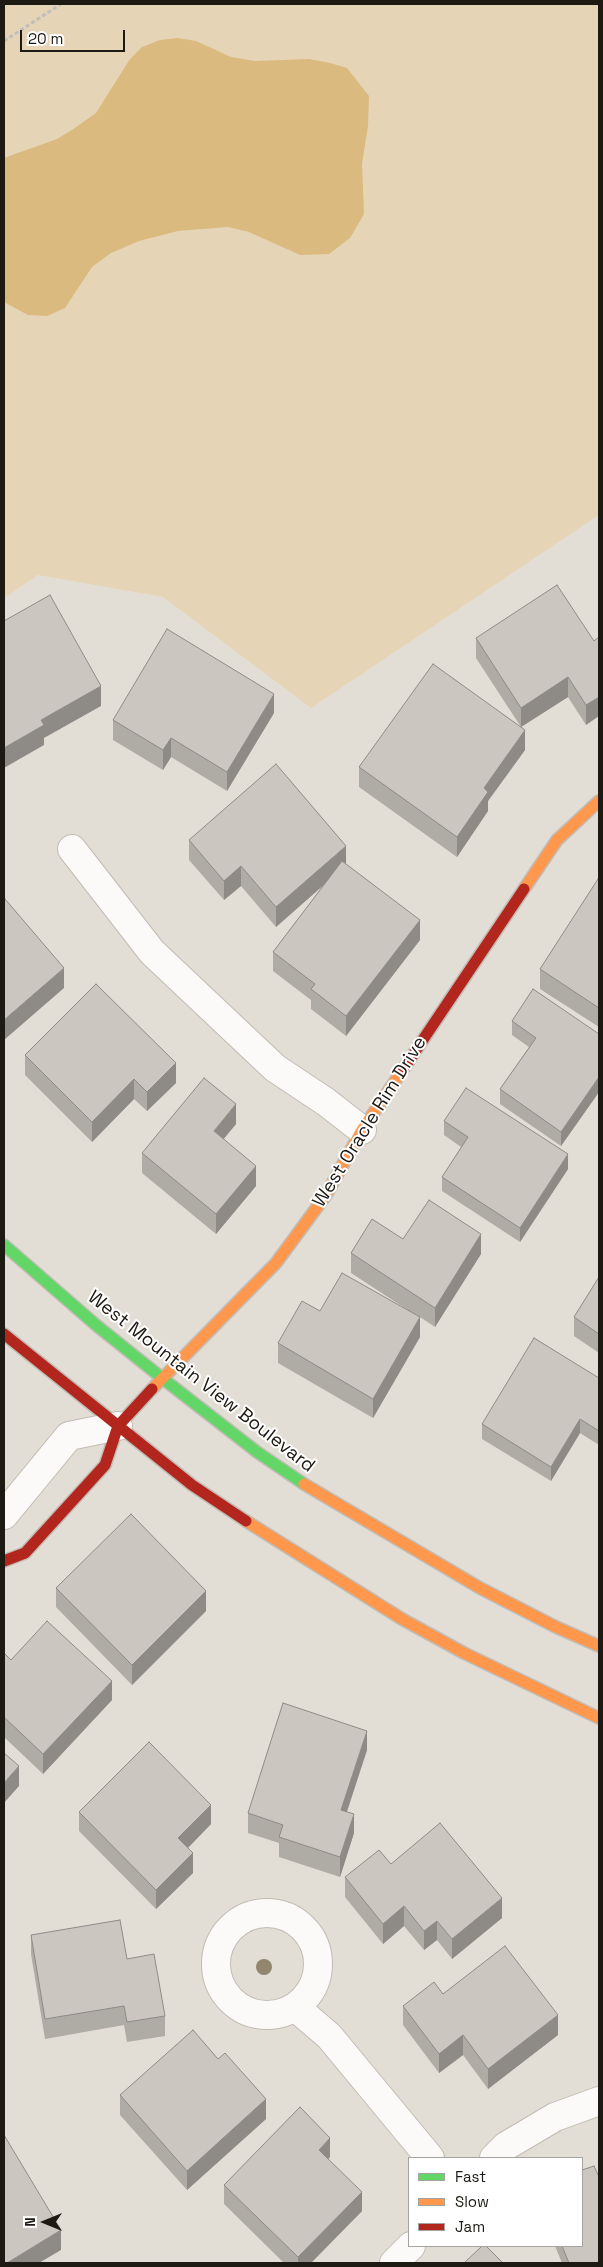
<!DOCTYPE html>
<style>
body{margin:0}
#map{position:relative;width:603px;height:2267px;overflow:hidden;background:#e3ded5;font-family:"Space Grotesk",sans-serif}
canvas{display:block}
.frame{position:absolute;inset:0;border:5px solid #1d1913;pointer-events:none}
.legend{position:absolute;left:408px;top:2157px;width:175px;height:90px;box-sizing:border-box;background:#fff;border:1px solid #a5a3a1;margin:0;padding:6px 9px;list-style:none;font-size:15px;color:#1d1913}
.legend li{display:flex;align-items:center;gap:10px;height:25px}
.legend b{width:25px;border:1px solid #a5a3a1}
.north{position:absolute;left:20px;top:2197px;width:50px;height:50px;-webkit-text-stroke:4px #fff;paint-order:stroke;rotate:270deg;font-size:14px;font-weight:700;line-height:20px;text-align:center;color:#1d1913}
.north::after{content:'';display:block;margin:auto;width:18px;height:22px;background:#1d1913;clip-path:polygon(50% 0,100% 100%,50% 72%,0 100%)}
.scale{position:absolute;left:20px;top:30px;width:105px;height:22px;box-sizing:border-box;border:2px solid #1d1913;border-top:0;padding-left:6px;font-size:15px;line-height:18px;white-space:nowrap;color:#1d1913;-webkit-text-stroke:4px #fff;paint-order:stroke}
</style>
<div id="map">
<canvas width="603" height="2267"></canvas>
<div class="frame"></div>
<ul class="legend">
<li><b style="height:6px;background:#63d668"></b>Fast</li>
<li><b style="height:6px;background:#ff974d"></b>Slow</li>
<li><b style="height:6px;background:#b3261e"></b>Jam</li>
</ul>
<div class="north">N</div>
<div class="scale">20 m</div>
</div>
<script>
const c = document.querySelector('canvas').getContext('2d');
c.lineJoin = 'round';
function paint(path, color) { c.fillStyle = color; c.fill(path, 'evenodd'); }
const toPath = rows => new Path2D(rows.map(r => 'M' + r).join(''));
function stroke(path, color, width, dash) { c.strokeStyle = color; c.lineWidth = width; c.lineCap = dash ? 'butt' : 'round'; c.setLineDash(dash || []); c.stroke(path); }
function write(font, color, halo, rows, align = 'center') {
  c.font = font + ' "Space Grotesk",sans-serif'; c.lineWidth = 4; c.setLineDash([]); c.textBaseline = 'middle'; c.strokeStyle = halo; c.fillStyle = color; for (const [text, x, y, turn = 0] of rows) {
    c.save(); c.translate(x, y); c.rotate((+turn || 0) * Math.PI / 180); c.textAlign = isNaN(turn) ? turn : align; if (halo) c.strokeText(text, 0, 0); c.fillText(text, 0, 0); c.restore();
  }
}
const green = toPath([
 [4,4,599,4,599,515,311,708,163,597,38,575,4,598]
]);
const water = toPath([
 [178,38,196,41,231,57,255,61,309,59,330,63,347,68,369,96,368,126,362,164,364,214,350,238,329,254,300,255,249,232,228,227,178,231,139,241,111,253,92,267,65,308,47,316,28,315,4,302,4,158,57,139,75,128,96,113,130,59,142,47,160,40]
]);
const path = toPath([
 [4,41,61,4]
]);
const street = toPath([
 [72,849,152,952,275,1068,326,1102,362,1130],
 [4,1515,69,1436,118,1426],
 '216 1964a51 51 0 1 1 102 0a51 51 0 1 1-102 0Z',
 [295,2007,329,2036,430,2158],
 [494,2158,506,2146,555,2117,599,2101],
 [394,2263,411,2246]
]);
const fast = toPath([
 [4,1245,96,1325,162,1378,257,1452,304,1484]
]);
const slow = toPath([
 [524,889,557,840,599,801],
 [152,1389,276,1263,326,1195,362,1130,402,1071],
 [304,1484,480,1588,556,1627,599,1646],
 [246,1521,402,1619,464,1653,599,1718]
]);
const jam = toPath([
 [402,1071,524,889],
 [4,1334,192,1485,246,1521],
 [4,1561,25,1553,105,1465,118,1426,152,1389]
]);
const trees = [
 [264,1967]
];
const wall = toPath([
 [476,638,594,641,586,725,568,697,521,727,476,658],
 [274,713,227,791,171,757,163,770,113,740,113,720],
 [525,750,488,801,488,811,457,857,359,787,359,767],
 [189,840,346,864,420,940,346,1036,311,1009,311,1000,273,971,273,952,323,886,276,927,241,886,224,900,189,860],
 [599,880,599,1027,540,989,540,969],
 [512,1021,599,1034,599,1092,561,1146,500,1104,500,1089,529,1047,512,1035],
 [25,1055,176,1083,147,1111,134,1099,92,1142,25,1075],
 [444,1121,568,1169,520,1242,442,1191,442,1177,461,1147,444,1135],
 [236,1124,223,1139,256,1186,216,1234,142,1173,142,1153],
 [403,1239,481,1254,435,1327,420,1317,420,1337,373,1418,278,1363,278,1343,320,1311,417,1316,351,1273,351,1253],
 [599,1277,599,1353,574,1336,574,1317],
 [599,1378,599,1445,580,1433,551,1481,482,1439,482,1424],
 [56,1588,206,1611,132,1685,56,1607],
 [4,1653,11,1660,112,1700,43,1774,4,1737],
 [367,1750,347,1812,354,1833,340,1877,279,1857,279,1843,248,1833,248,1813],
 [79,1812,211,1824,188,1848,193,1873,156,1909,79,1831],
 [391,1864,502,1918,452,1959,437,1940,424,1950,404,1926,383,1944,345,1897,345,1877],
 [31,1935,127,1959,165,2016,165,2036,127,2042,124,2025,45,2039,31,1954],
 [443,1994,558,2035,488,2089,463,2055,439,2073,403,2025,403,2006],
 [120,2095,266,2119,187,2190,120,2115],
 [330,2157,328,2159,362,2211,311,2263,284,2263,224,2204,224,2185],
 [555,2246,582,2246,599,2263,562,2263]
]);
const shadedWall = toPath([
 [568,677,568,697,521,727,521,708],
 [101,686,101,706,44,738,44,745,4,768,4,748,41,720],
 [274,694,274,713,227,791,227,772],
 [599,697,599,716,586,725,586,705],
 [525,730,525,750,488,801,488,811,457,857,457,837,484,788],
 [171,738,171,757,163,770,163,750],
 [346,846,346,865,276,927,276,907],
 [241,866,241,886,224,900,224,881],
 [420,920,420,940,346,1036,346,1016],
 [64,968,64,988,4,1040,4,1020],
 [176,1063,176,1083,147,1111,147,1092],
 [599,1077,599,1092,561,1146,561,1132],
 [134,1079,134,1099,92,1142,92,1122],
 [236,1104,236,1124,214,1151,214,1131],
 [568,1154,568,1169,520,1242,520,1228],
 [256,1166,256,1186,216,1234,216,1214],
 [481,1234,481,1254,435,1327,435,1308],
 [420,1317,420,1337,373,1418,373,1399],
 [580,1419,580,1433,551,1481,551,1467],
 [206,1591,206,1611,132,1685,132,1665],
 [112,1681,112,1700,43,1774,43,1754],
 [367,1731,367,1750,341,1829,341,1810],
 [19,1766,19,1786,4,1803,4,1783],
 [211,1805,211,1824,178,1858,178,1838],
 [354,1814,354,1833,340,1877,340,1857],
 [193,1853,193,1873,156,1909,156,1890],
 [502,1898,502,1918,452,1959,452,1939],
 [404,1906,404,1926,383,1944,383,1924],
 [437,1921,437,1940,424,1950,424,1931],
 [558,2015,558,2035,488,2089,488,2069],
 [463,2035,463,2055,439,2073,439,2054],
 [266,2099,266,2119,187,2190,187,2171],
 [330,2138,330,2157,319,2169,319,2150],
 [362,2192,362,2211,311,2263,298,2263,298,2257],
 [61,2230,61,2250,39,2263,7,2263]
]);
const building = toPath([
 [557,585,594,641,599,637,599,697,586,705,568,677,521,708,476,638,557,585],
 [50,595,101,686,41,720,44,725,4,748,4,621,50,595],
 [167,629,274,694,227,772,171,738,163,750,113,720,167,629],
 [433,664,525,730,484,788,488,792,457,837,359,767,433,664],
 [276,764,346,846,276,907,241,866,224,881,189,840,276,764],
 [342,861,420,920,346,1016,311,989,315,984,273,952,342,861],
 [598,879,599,880,599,1008,540,969,598,879],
 [5,899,64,968,4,1020,4,900,5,899],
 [96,984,176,1063,147,1092,134,1079,92,1122,25,1055,96,984],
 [533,989,599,1034,599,1077,561,1132,500,1089,536,1038,512,1021,533,989],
 [204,1078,236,1104,214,1131,256,1166,216,1214,142,1153,204,1078],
 [466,1088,568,1154,520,1228,442,1177,468,1137,444,1121,466,1088],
 [429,1200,481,1234,435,1308,351,1253,372,1219,403,1239,429,1200],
 [342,1273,420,1317,373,1399,278,1343,302,1301,320,1311,342,1273],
 [599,1277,599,1334,574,1317,599,1277],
 [534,1338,599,1378,599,1431,580,1419,551,1467,482,1424,534,1338],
 [131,1514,206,1591,132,1665,56,1588,131,1514],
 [47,1621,112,1681,43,1754,4,1717,4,1653,11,1660,47,1621],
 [283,1703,367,1731,341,1810,354,1814,340,1857,279,1837,283,1825,248,1813,283,1703],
 [149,1742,211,1805,178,1838,193,1853,156,1890,79,1812,149,1742],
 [4,1753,19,1766,4,1783,4,1753],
 [440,1823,502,1898,452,1939,437,1921,424,1931,404,1906,383,1924,345,1877,379,1850,391,1864,440,1823],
 [120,1920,127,1959,154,1954,165,2016,127,2022,124,2006,45,2019,31,1935,120,1920],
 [505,1946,558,2015,488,2069,463,2035,439,2054,403,2006,434,1982,443,1994,505,1946],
 [193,2030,218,2059,225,2053,266,2099,187,2171,120,2095,193,2030],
 [300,2107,330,2138,319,2150,362,2192,298,2257,224,2185,300,2107],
 [4,2135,61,2230,7,2263,4,2263,4,2135],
 [594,2166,598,2175,599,2175,599,2263,569,2263,562,2246,582,2246,582,2170,594,2166],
 [482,2246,486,2246,503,2263,464,2263,482,2246]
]);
const streetNames = [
 ["West Oracle Rim Drive",370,1122,-58],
 ["West Mountain View Boulevard",201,1382,38]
];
paint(green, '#e6d4b7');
paint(water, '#dbba7f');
stroke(street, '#c1bcb5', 30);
stroke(fast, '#c1bcb5', 14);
stroke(slow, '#c1bcb5', 14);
stroke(jam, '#c1bcb5', 14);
stroke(path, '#c0beba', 3, [4, 2.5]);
stroke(street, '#fbfaf9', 28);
stroke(fast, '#63d668', 11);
stroke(slow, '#ff974d', 11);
stroke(jam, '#b3261e', 11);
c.fillStyle = '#93866f';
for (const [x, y] of trees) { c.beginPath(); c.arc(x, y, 8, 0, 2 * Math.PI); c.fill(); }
paint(wall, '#afaba5');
paint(shadedWall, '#8e8b86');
paint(building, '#cbc7c0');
stroke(building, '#8e8b86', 1);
write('19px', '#1d1913', '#fff', streetNames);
</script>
